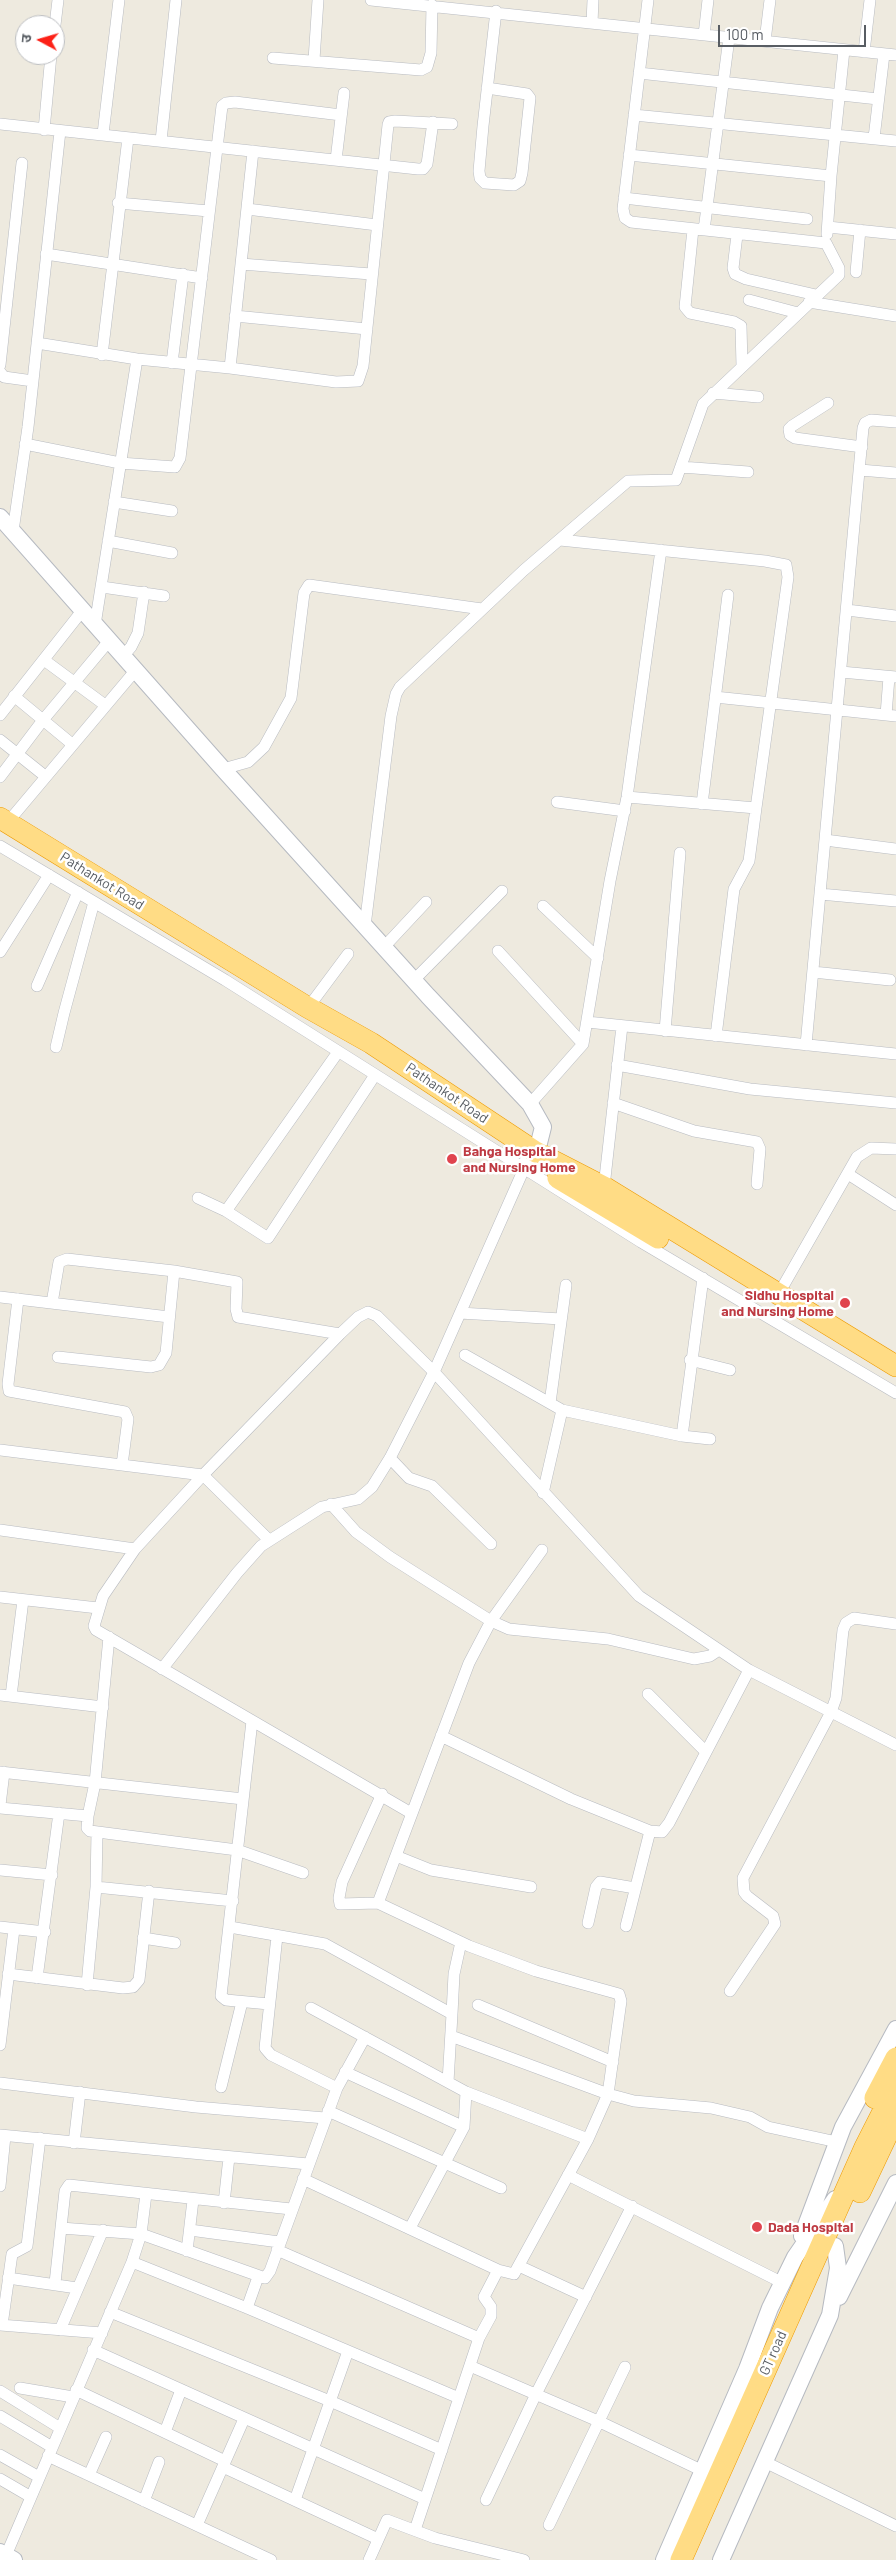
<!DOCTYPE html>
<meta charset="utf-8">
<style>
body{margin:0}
#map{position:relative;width:896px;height:2560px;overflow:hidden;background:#eeeadf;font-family:Barlow,"Noto Sans Devanagari",sans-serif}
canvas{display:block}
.north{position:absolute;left:15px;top:15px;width:50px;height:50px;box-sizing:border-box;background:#fff;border:1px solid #bcbec1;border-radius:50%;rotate:276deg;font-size:14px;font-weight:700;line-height:20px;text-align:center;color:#585d63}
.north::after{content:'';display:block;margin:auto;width:18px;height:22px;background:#fc2117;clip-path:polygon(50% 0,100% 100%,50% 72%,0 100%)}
.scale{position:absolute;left:718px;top:25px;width:148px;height:22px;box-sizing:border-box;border:2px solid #585d63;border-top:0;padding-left:6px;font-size:15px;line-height:18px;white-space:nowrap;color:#585d63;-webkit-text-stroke:4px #fff;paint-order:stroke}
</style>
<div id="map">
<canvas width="896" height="2560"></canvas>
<div class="north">उ</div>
<div class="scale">100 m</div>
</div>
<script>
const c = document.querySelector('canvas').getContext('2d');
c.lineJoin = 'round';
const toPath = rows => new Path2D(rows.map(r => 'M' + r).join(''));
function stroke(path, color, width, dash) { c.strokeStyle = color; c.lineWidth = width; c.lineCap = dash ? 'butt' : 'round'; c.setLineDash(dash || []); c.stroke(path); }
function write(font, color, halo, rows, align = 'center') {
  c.font = font + ' Barlow,sans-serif'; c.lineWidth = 5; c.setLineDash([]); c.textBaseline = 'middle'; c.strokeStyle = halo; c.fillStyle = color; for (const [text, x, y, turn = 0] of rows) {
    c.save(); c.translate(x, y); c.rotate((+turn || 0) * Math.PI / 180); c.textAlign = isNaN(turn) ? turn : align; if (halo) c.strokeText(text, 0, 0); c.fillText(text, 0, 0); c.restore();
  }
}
const street = toPath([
 [371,0,896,55],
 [592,23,593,0],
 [55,25,58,0],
 [704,35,708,0],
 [765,41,770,0],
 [864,52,870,0],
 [273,58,421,70,427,67,431,53,432,5],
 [314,60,318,0],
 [639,73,878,99],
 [487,88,527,94,530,98,522,173,520,181,514,185,485,183,480,178,479,171,483,126,496,11],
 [634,115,896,141],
 [0,124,418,169,423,169,427,164,433,122],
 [44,130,51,55],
 [103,134,119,0],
 [874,138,884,54],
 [161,141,176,0],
 [629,155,831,176,844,50],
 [336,160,344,93],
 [624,198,807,219],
 [118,203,209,211],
 [247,209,377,225],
 [828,227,896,234],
 [693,229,685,307,690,313,734,322,741,326,742,366],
 [704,230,729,38],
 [827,234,831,176],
 [737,235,733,268,735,274,746,279,816,295],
 [46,254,202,278],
 [241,264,371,274],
 [856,272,860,230],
 [749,300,798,313],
 [809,302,896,316],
 [235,316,367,329],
 [37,343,137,359,230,368,336,382,358,381,363,366,388,125,389,122,395,121,452,124],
 [102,355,128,138],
 [172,363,183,274],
 [0,365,22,163],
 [230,368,253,151],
 [0,372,4,377,33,381],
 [713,393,758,397],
 [828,403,792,426,789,429,790,435,795,438,862,447],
 [25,444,120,463,175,467,180,458,222,106,226,103,235,102,341,115],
 [681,467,748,472],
 [860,470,896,473],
 [114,502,172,511],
 [13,531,28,427,60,131],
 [560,540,765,561,786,565,788,577,756,808,627,797],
 [108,541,172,553],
 [102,587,164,596],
 [847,610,896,616],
 [95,625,137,359],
 [123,656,131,647,138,633,144,592],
 [44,660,105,705],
 [841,672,896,677],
 [14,696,72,744],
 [715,697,896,716],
 [0,715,82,611],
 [886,715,889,677],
 [0,740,45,776],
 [223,769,248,762,264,747,291,698,304,593,309,585,482,609],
 [0,777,43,720,109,641],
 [557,802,625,811],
 [702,804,728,595],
 [13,816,135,671],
 [825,840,896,849],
 [0,846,225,980,641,1242,896,1393],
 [820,894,896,901],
 [543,906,598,958],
 [365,926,391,716,396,694,400,687,524,570,628,481,676,480,703,404,839,275,839,268,826,243,631,222,625,218,623,209,648,0],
 [384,947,426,902],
 [498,951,583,1044],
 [0,952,49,875],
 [813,972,890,980],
 [414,980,502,891],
 [37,986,78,892],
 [313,1001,348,954],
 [587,1022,896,1054],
 [665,1031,680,853],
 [716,1036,734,889,749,861,756,808],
 [806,1045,863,428,865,423,871,420,896,422],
 [56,1047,64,1013,94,902],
 [617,1065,750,1089,896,1103],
 [613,1103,694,1131,757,1142,760,1149,757,1184],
 [530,1104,583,1044,610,881,627,797,661,550],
 [848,1174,896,1205],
 [604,1187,622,1026],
 [198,1198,226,1211,268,1238,375,1075],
 [226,1211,338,1052],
 [782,1288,857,1157,871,1148,896,1149],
 [0,1297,169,1317],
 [18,1299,8,1384,9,1391,125,1412,128,1419,122,1465],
 [52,1303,59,1262,67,1259,174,1271,237,1282,236,1309,238,1317,340,1334],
 [460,1313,561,1319],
 [465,1355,562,1410,682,1436,703,1278],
 [58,1357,151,1367,159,1365,166,1353,174,1271],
 [690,1360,730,1370],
 [550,1403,566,1285],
 [682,1436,710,1439],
 [0,1450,203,1475,269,1540],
 [390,1458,409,1478,432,1486,491,1544],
 [543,1493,562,1410],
 [331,1504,356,1532,390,1557,491,1621,509,1629,608,1639,694,1659,710,1656,719,1650],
 [0,1530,135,1549],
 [0,1597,98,1608],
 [162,1669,237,1573,261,1546,322,1507,358,1499,372,1487,390,1458,434,1372,527,1162],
 [648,1694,706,1752],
 [0,1695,103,1707],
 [11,1696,23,1600],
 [252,1721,221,1996,226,2000,269,2004],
 [441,1736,571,1799,650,1831,662,1832,669,1823,749,1670],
 [0,1772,243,1799],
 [0,1805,4,1772],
 [0,1808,88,1816,87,1828,90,1831,237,1850,303,1873],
 [411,1813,96,1630,94,1626,103,1596,135,1549,203,1475,340,1334,358,1317,368,1312,377,1316,434,1372,639,1596,749,1670,896,1745],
 [88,1816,95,1783,109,1637],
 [396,1856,431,1870,531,1887],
 [0,1870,52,1875],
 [96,1887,233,1901],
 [378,1903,340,1904,339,1898,342,1882,382,1794],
 [588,1923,596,1887,600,1882,635,1888],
 [626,1926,650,1831],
 [0,1927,45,1932],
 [230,1927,325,1944,452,2014,448,2082],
 [277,1936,265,2048,271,2055,337,2088],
 [143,1938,175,1943],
 [8,1974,123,1988,133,1987,139,1980,149,1891],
 [37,1978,59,1813],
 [87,1985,96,1887,97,1832],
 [730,1991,775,1924,773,1916,747,1896,744,1892,743,1878,831,1712,836,1698,843,1630,846,1623,854,1618,896,1624],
 [478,2005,613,2062],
 [311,2008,466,2092,588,2139],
 [452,2014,454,1974,461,1942],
 [451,2036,608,2094,634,2101,711,2108,750,2117,768,2127,837,2142],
 [0,2045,14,1929],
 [345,2072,464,2127],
 [0,2083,196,2107,325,2118],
 [221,2087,242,2002],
 [328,2111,501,2188],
 [0,2135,308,2164],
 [74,2143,80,2092],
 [568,2175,783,2283],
 [303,2179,498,2270,514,2274,588,2139,608,2094,621,2001,619,1994,536,1971,469,1946,378,1903,469,1663,491,1621,542,1550],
 [0,2186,5,2136],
 [224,2203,229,2157],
 [61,2228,141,2234,265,2278,270,2271,337,2088,365,2037],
 [410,2228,464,2127,466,2092],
 [190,2230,279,2242],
 [277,2250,479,2338],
 [187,2251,193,2200],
 [132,2262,247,2308,459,2398],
 [519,2266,586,2297],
 [8,2278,77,2288],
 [55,2283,65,2191,69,2185,291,2209],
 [247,2308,258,2277],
 [110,2312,330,2401,442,2450],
 [0,2325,102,2333],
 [2,2325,12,2254,27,2246,40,2138],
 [60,2330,103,2230],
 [93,2350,425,2499],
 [470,2366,598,2421,703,2471],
 [20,2388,73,2397],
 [76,2390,225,2461],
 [0,2391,60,2428],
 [0,2416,52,2447],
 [165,2432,181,2390],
 [0,2455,39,2477],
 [48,2456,271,2560],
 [765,2462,896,2526],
 [223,2467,378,2539],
 [89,2475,106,2437],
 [0,2479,31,2497],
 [295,2500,348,2351],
 [486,2500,536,2394,632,2206],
 [144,2501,159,2462],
 [197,2525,244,2419],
 [549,2525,625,2367],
 [415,2530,479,2338,491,2316,491,2307,484,2297,498,2270],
 [4,2560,132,2262,141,2234,146,2194],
 [369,2560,387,2520,435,2538,524,2560]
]);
const secondary = toPath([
 [0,517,223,769,428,996,530,1104,543,1127,539,1143,528,1160],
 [802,2236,843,2127,896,2029],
 [839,2297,896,2183],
 [0,2552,14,2560],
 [664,2560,747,2369,770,2308,795,2257,835,2199],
 [721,2560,830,2315,838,2268,835,2246]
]);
const highway = toPath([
 [0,818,307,1007,371,1043,534,1151,604,1187,896,1366],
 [558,1178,658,1238],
 [875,2098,896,2058],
 [860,2192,896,2116],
 [681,2560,865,2147,896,2086]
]);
const markers = [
 [452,1159,6,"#e0444e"],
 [845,1303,6,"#e0444e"],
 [757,2227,6,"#e0444e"]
];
const streetNames = [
 ["Pathankot Road",102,881,32],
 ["Pathankot Road",447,1093,34],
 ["GT road",773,2353,-66]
];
const healthNames = [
 ["Bahga Hospital",463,1151],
 ["and Nursing Home",463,1167],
 ["Sidhu Hospital",834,1295,"right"],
 ["and Nursing Home",834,1311,"right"],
 ["Dada Hospital",768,2227]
];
stroke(street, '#b8bbc1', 12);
stroke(secondary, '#b6bac1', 18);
stroke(highway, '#ed9a00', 22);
stroke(street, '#fff', 11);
stroke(secondary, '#fff', 16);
stroke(highway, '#ffdc85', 21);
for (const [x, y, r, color] of markers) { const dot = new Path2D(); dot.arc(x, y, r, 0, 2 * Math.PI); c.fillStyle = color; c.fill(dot); stroke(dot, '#fff', 2); }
write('14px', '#585d63', '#fff', streetNames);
write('bold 14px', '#be3a42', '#fff', healthNames, 'left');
</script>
